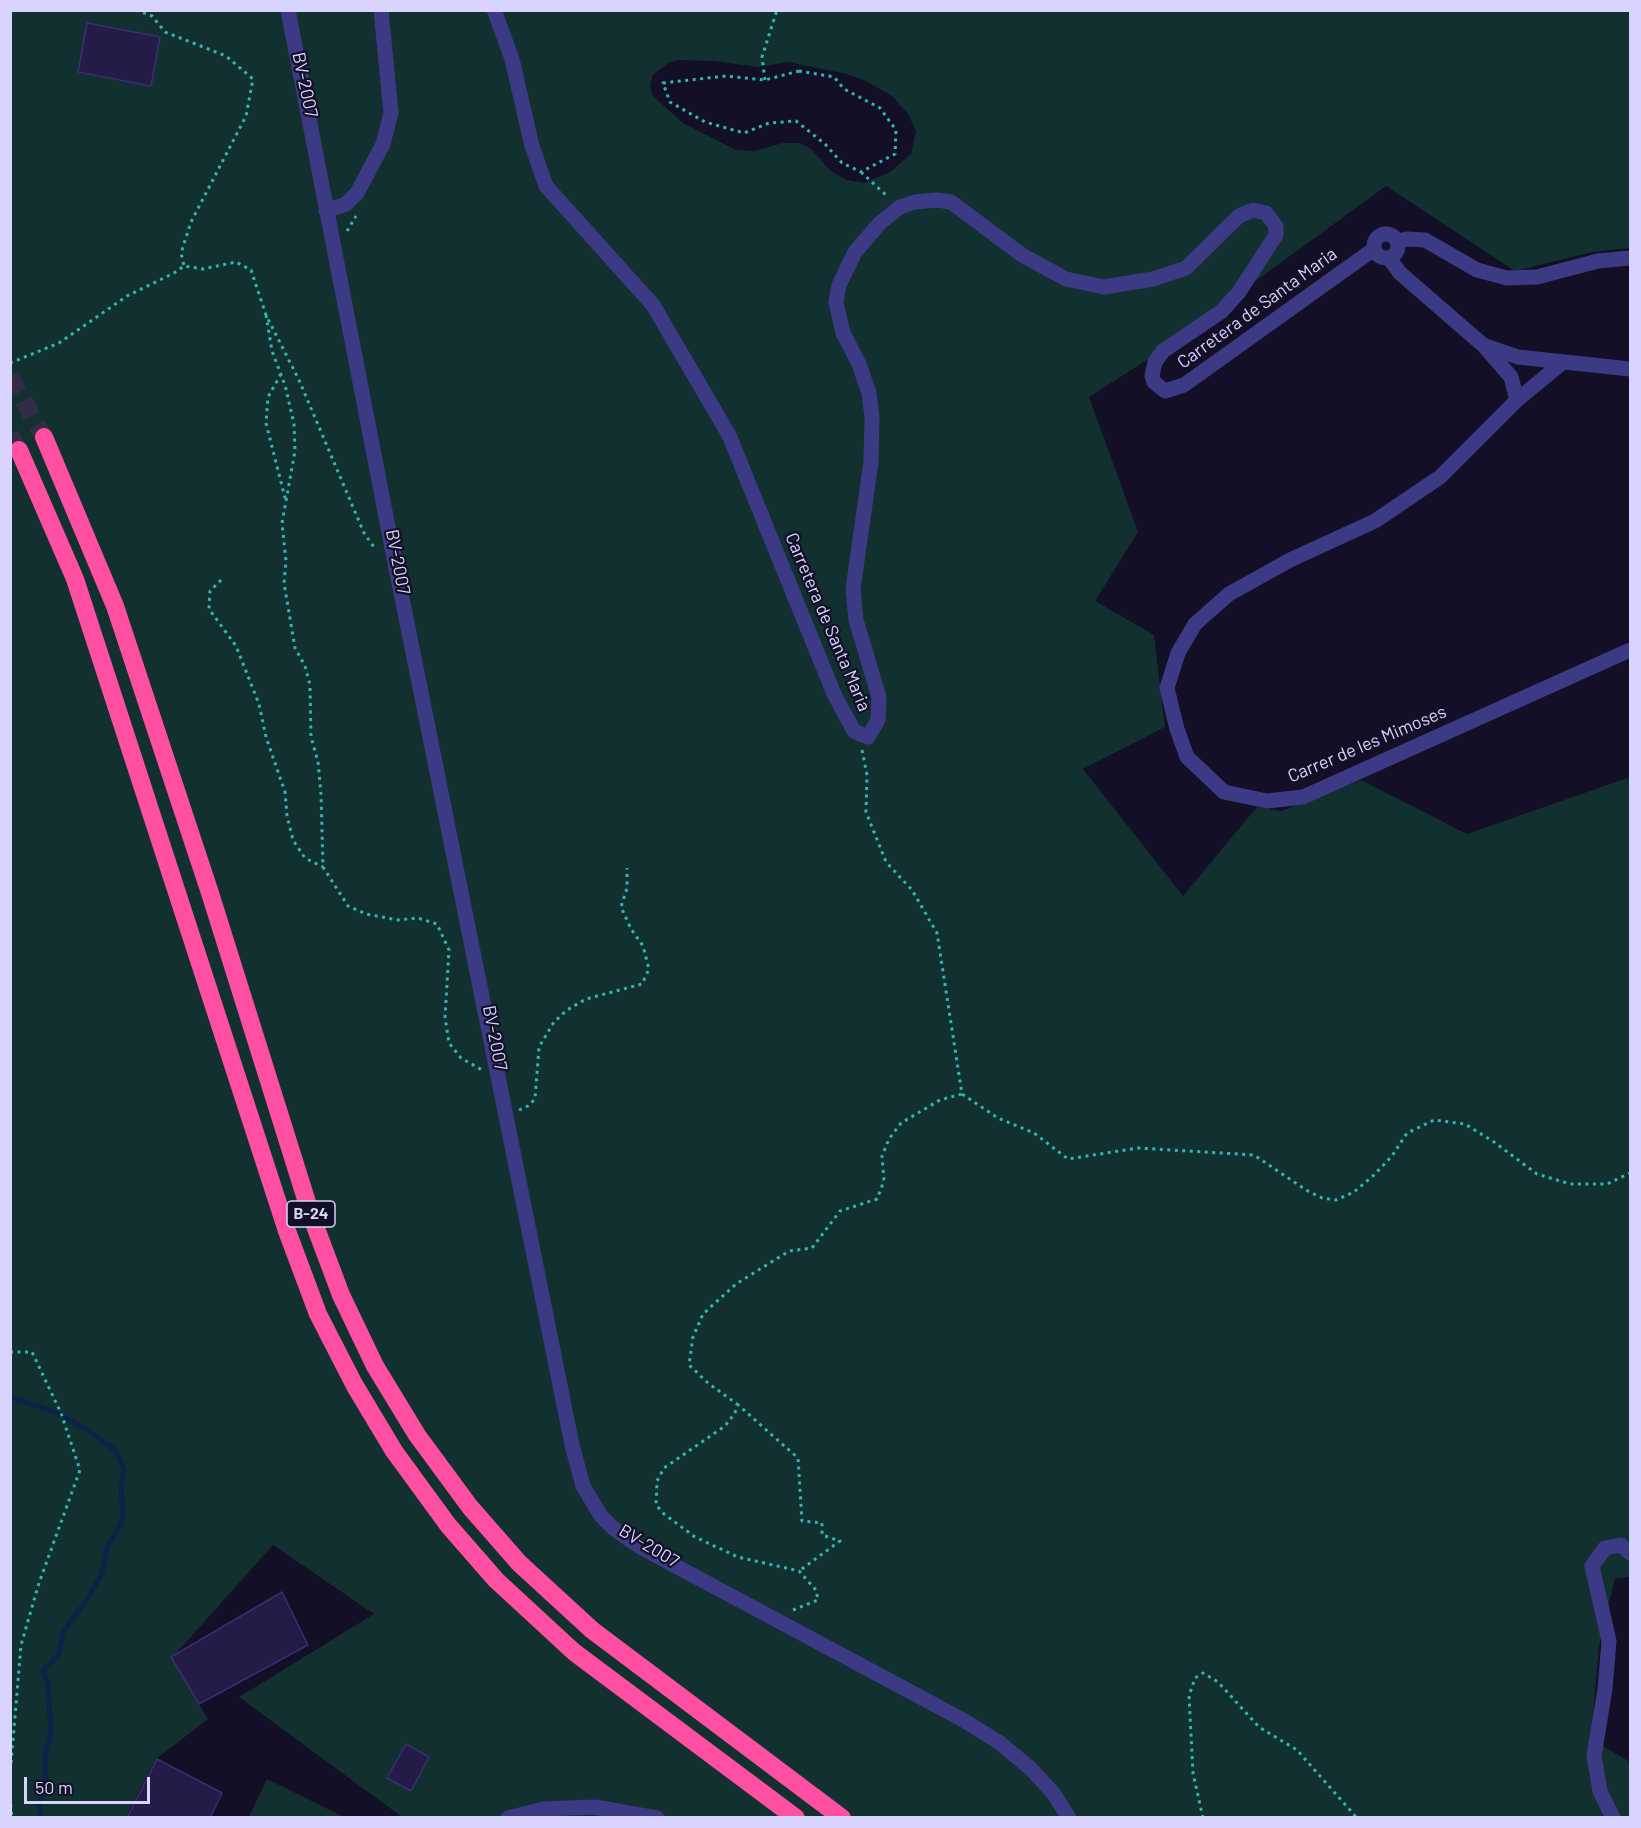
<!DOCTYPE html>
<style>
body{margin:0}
#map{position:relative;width:1641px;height:1828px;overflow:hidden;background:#130f26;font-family:Barlow,sans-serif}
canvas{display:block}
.frame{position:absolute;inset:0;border:12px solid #d9d4ff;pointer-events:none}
.scale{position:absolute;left:24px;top:1777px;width:126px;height:27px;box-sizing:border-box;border:3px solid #d9d4ff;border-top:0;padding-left:8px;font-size:18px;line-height:21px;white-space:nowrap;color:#d9d4ff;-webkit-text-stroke:4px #130f26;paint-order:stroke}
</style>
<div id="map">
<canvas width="1641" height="1828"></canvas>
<div class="frame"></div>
<div class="scale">50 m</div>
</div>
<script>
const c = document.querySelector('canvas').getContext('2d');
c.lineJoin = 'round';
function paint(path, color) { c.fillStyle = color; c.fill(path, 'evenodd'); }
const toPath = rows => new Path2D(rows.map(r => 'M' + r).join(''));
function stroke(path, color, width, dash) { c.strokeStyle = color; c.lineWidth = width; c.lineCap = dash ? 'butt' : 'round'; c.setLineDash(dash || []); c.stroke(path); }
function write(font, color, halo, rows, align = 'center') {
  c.font = font + ' Barlow,sans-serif'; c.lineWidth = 4.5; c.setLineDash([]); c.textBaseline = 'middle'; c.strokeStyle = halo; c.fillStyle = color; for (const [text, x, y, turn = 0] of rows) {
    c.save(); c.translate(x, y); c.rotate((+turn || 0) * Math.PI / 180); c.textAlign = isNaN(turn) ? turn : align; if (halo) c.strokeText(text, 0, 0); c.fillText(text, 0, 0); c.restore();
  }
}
const green = toPath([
 [11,11,1630,11,1630,248,1592,252,1515,271,1386,186,1150,358,1089,397,1138,532,1095,601,1154,635,1165,727,1083,769,1183,896,1257,807,1281,811,1361,780,1467,834,1630,777,1630,1577,1615,1578,1599,1646,1591,1739,1630,1762,1630,1817,402,1817,239,1697,374,1614,273,1545,172,1658,208,1719,155,1760,126,1817,11,1818],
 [677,60,713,61,759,67,788,62,847,74,864,80,892,96,908,114,916,131,911,154,890,172,864,183,847,180,832,172,811,149,800,143,783,143,754,151,736,150,683,123,652,95,650,85,653,75,668,63],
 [267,1779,344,1817,249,1817]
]);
const stream = toPath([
 [10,1397,53,1411,86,1429,115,1450,124,1469,121,1486,123,1513,121,1524,108,1546,102,1573,88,1598,63,1632,59,1654,42,1671,48,1683,51,1732,45,1756,46,1785,39,1804,42,1818]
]);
const building = toPath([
 [87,23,160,37,151,86,78,72,87,23],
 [282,1592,308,1645,199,1704,171,1657,282,1592],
 [406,1744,429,1757,411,1791,387,1778,406,1744],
 [157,1759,222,1793,210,1818,127,1818,157,1759]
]);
const motorwayTunnel = toPath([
 [10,377,44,437],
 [10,435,19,450]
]);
const path = toPath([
 [136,10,152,16,165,32,226,56,253,79,246,116,191,222,181,253,184,266],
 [799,71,834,77,844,89,880,108,896,130,895,154,861,172,842,163,825,144,796,121,769,123,744,133,705,122,670,102,663,83,726,76,765,80,799,71],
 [765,80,762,57,777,10],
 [861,172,888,197],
 [347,231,356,216],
 [266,315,272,351,285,385,294,424,295,451,282,523,286,561,284,583,295,648,305,666,310,685,311,737,318,762,321,794,323,867,348,906,366,914,398,920,418,918,437,924,449,950,445,1017,449,1043,461,1058,482,1070],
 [10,363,59,343,127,296,174,273,184,266,203,269,236,262,251,270,266,315,299,380,364,533,376,550],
 [281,374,268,397,266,423,285,498],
 [221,580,210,591,209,609,236,646,259,704,266,737,285,792,287,816,293,840,305,858,323,867],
 [862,750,867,775,866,812,886,862,912,890,937,933,962,1094,998,1118,1034,1133,1068,1159,1138,1148,1254,1155,1306,1190,1322,1198,1336,1200,1354,1192,1374,1175,1392,1156,1407,1133,1434,1120,1465,1124,1494,1142,1537,1174,1570,1184,1607,1184,1630,1173],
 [519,1110,528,1106,535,1099,539,1047,554,1022,567,1010,586,999,642,984,649,969,643,946,631,929,621,907,627,888,627,868],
 [10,1352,32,1352,61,1413,80,1470,39,1583,21,1645,10,1776],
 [737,1404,798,1458,802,1521,822,1523,822,1535,840,1541,799,1571],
 [793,1610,818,1600,816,1590,799,1571,738,1557,695,1537,664,1514,656,1505,657,1481,664,1468,725,1426,735,1413,737,1404,708,1383,689,1365,693,1337,703,1314,736,1284,789,1251,812,1248,840,1211,877,1199,884,1181,882,1156,889,1139,901,1123,940,1100,962,1094],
 [10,1797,12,1818],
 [1203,1818,1193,1773,1189,1696,1195,1678,1203,1673,1218,1682,1259,1727,1297,1750,1357,1818]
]);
const minor = toPath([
 [494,10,512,59,532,146,546,186,653,305,729,435,834,694,854,731,868,737,878,720,879,697,856,620,853,589,871,462,872,417,869,393,859,364,843,333,836,302,839,285,855,252,880,223,900,207,915,202,937,200,951,202,1022,255,1066,279,1104,287,1153,279,1186,268,1239,216,1253,210,1266,213,1276,226,1276,235,1239,292,1222,311,1163,351,1155,362,1152,376,1154,382,1165,391,1184,385,1374,249],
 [326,211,346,204,357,193,383,144,391,113,381,10],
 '1374 246a12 12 0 1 1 24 0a12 12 0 1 1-24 0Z',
 [1398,241,1407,239,1425,240,1477,270,1507,278,1537,277,1598,261,1630,258],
 [1389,258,1400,273,1483,345,1518,357,1630,369],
 [1485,347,1511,377,1517,400],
 [1562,363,1517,400,1440,477,1375,521,1290,560,1229,594,1195,624,1178,653,1167,688,1177,729,1187,757,1224,792,1267,801,1303,797,1630,650],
 [508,1818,544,1809,595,1807,657,1818],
 [1613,1818,1600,1791,1594,1756,1605,1689,1609,1641,1592,1566,1605,1548,1621,1545,1630,1553]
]);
const tertiary = toPath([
 [288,10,394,558,572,1445,583,1486,601,1516,613,1528,642,1548,965,1721,1000,1743,1031,1769,1054,1794,1069,1818]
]);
const motorway = toPath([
 [44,437,115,606,210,893,311,1215,341,1295,375,1366,417,1435,470,1507,519,1563,592,1630,842,1818],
 [19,450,75,579,287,1231,318,1314,355,1386,394,1451,448,1525,496,1580,574,1652,796,1818]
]);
const shields = [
 [311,1214,48]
];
const shieldNames = [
 ["B-24",311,1214]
];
const streetNames = [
 ["BV-2007",305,85,78],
 ["Carretera de Santa Maria",1257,308,-36],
 ["BV-2007",398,562,79],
 ["Carretera de Santa Maria",828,622,67],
 ["Carrer de les Mimoses",1367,744,-23],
 ["BV-2007",495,1038,79],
 ["BV-2007",649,1546,31]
];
paint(green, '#12302f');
stroke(stream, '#0c2248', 5);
paint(building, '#241b47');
stroke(building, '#3b2d73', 1.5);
stroke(motorwayTunnel, '#312d47', 18, [18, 9]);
stroke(path, '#2fb8b0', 3, [3, 4.5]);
stroke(minor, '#3d3a85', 15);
stroke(tertiary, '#3d3a85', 15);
stroke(motorway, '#ff4fa3', 18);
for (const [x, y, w] of shields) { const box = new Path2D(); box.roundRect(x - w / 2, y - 13, w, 26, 4.5); c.fillStyle = '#130f26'; c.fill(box); stroke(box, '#d9d4ff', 1.5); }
write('bold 16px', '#d9d4ff', null, shieldNames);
write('18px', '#d9d4ff', '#130f26', streetNames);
</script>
